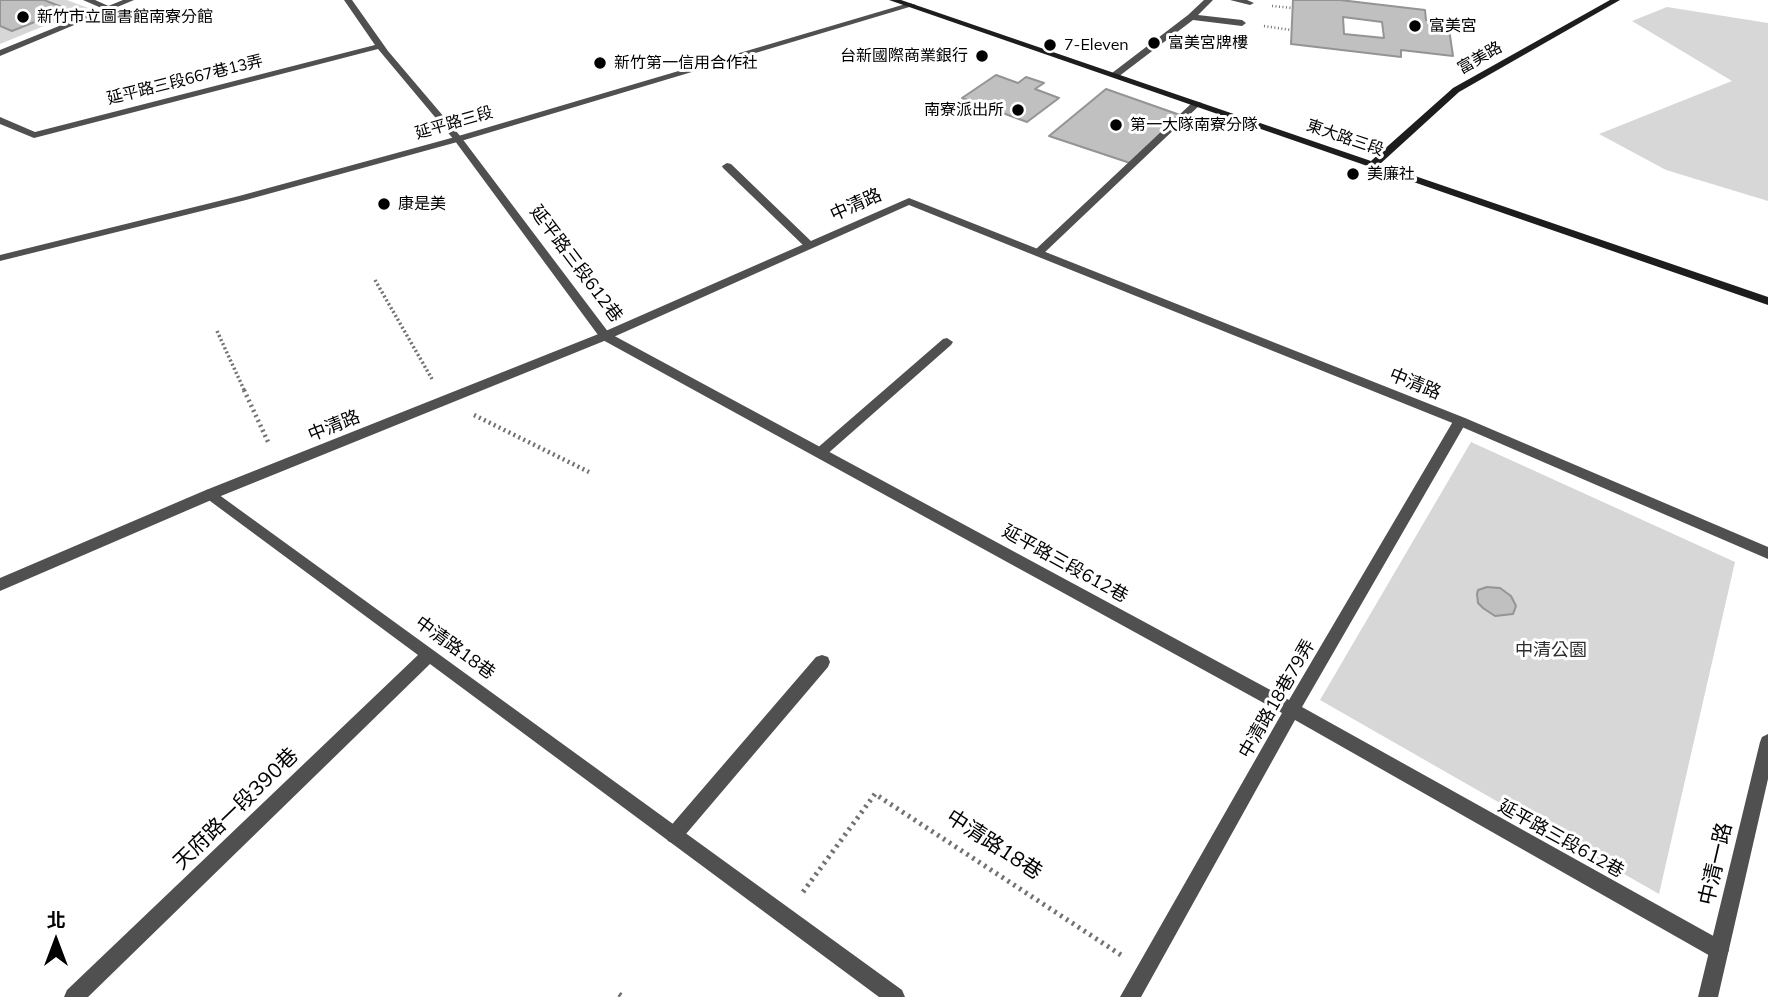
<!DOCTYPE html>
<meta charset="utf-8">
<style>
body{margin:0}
#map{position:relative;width:1768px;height:997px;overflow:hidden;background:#fff;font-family:Mulish,"Noto Sans TC",sans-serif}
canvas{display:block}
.north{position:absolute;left:21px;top:906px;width:70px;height:70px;-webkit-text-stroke:5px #fff;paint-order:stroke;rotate:0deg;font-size:19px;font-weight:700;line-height:28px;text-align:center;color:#000}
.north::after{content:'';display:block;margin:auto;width:24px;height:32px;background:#000;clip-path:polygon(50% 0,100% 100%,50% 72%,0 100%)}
</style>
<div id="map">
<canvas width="1768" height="997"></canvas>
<div class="north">北</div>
</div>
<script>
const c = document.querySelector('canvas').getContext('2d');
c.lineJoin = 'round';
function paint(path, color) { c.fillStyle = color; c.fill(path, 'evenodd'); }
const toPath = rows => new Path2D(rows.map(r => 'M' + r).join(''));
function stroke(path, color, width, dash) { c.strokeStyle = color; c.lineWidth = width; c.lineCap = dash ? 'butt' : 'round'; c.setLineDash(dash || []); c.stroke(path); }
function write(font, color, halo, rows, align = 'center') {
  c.font = font + ' Mulish,"Noto Sans TC",sans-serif'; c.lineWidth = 6; c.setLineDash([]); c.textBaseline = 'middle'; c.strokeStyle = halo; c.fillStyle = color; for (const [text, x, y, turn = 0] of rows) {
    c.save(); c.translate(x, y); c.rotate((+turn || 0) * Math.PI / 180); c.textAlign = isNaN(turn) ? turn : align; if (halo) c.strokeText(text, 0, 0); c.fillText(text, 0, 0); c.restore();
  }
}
const green = toPath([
 [0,0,67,0,88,8,0,44],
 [1667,7,1768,23,1768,201,1666,170,1599,134,1732,81,1632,21],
 [1471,442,1735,562,1659,894,1320,700]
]);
const building = toPath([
 [0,0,44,0,67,9,12,31,0,26,0,0],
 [1293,0,1340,0,1425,10,1426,20,1448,22,1453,56,1401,50,1401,57,1291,44,1293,0],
 [1343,17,1382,22,1384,38,1344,34,1343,17],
 [996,75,1018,83,1026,77,1044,83,1035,89,1059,98,1027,122,962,98,996,75],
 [1106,89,1180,115,1130,163,1049,136,1106,89],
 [1487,587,1500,588,1511,596,1516,606,1513,614,1495,616,1483,608,1478,603,1477,594,1478,590,1487,587]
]);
const pathFar3 = toPath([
 [1272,6,1293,8],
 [1264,26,1291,30]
]);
const pathFar2 = toPath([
 [375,280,432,379],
 [217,331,245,392]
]);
const pathFar1 = toPath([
 [244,390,269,444],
 [474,415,589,472]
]);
const path = toPath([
 [803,892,875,794,1121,955],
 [619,994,623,997]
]);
const service = toPath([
 [83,0,95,0,113,8,106,10,83,0],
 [344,0,352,0,388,51,461,137,609,333,1289,700,1455,418,1465,418,1467,421,1302,707,1726,943,1729,950,1726,957,1719,960,1712,957,1295,720,1141,997,1120,997,1282,713,601,339,455,141,378,49,34,138,0,124,0,117,35,132,375,45,344,0],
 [1204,0,1213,0,1198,15,1242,20,1246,23,1242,26,1193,20,1118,77,1112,77,1112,73,1188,15,1204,0],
 [1230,0,1247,0,1254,3,1250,5,1230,0],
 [1194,101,1202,103,1043,254,1035,254,1035,250,1194,101],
 [727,163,731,164,813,243,813,247,805,247,723,168,722,166,727,163],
 [211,489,902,990,905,997,879,997,430,664,88,997,64,997,67,990,418,655,206,498,204,494,206,490,211,489]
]);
const minor = toPath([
 [123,0,134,0,0,56,0,50,123,0],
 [909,198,1465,418,1768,547,1768,559,1455,424,909,205,609,339,216,498,0,591,0,578,206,490,601,333,909,198],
 [947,338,953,342,951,345,825,456,815,456,813,453,815,450,943,339,947,338],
 [822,655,828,657,830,662,828,667,680,841,674,844,668,841,665,835,668,829,816,657,822,655],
 [1768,734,1768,779,1718,997,1698,997,1760,742,1762,737,1768,734]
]);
const tertiary = toPath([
 [909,3,916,5,461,141,246,200,0,261,0,255,239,196,455,137,909,3]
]);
const secondary = toPath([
 [889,0,901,0,1371,161,1453,88,1610,0,1620,0,1459,92,1380,164,1768,297,1768,305,889,0]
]);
const markers = [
 [23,17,7,"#000"],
 [1415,26,7,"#000"],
 [1154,43,7,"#000"],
 [1050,45,7,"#000"],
 [982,56,7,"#000"],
 [600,63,7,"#000"],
 [1018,110,7,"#000"],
 [1116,125,7,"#000"],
 [1353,174,7,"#000"],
 [384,204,7,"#000"]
];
const farPoinames = [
 ["新竹市立圖書館南寮分館",37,17],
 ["富美宮",1429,26],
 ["富美宮牌樓",1168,43],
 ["7-Eleven",1064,45],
 ["台新國際商業銀行",968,56,"right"],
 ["新竹第一信用合作社",614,63],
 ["南寮派出所",1004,110,"right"],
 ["第一大隊南寮分隊",1130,125],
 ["美廉社",1367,174],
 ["康是美",398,204]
];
const farStreetnames = [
 ["富美路",1480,58,-30],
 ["延平路三段667巷13弄",185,80,-14],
 ["延平路三段",454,123,-16],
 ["東大路三段",1345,138,19]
];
const streetNames = [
 ["中清路",856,205,-24],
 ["延平路三段612巷",576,264,53],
 ["中清路",1415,384,22],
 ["中清路",334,426,-22],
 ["延平路三段612巷",1065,564,29],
 ["中清路18巷",455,648,36],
 ["中清路18巷79弄",1277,699,-60],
 ["延平路三段612巷",1561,839,29]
];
const parkNames = [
 ["中清公園",1551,651]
];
const nearStreetnames = [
 ["天府路一段390巷",236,809,-44],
 ["中清路18巷",994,845,33],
 ["中清一路",1716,864,-77]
];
paint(green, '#d7d7d7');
paint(building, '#c0c0c0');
stroke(building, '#949494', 2);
stroke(pathFar3, '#727272', 2.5, [1, 2.5]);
stroke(pathFar2, '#727272', 3.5, [2, 2.5]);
stroke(pathFar1, '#727272', 4.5, [2, 3.5]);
stroke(path, '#727272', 5, [2.5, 4.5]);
paint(service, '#505050');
paint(minor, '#505050');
paint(tertiary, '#505050');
paint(secondary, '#1d1d1d');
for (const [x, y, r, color] of markers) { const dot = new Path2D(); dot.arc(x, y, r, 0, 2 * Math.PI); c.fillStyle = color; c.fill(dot); stroke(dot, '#fff', 2.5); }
write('16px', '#000', '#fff', farPoinames, 'left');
write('16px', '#000', '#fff', farStreetnames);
write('18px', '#000', '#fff', streetNames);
write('18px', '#2e2e2e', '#fff', parkNames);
write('21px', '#000', '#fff', nearStreetnames);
</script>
